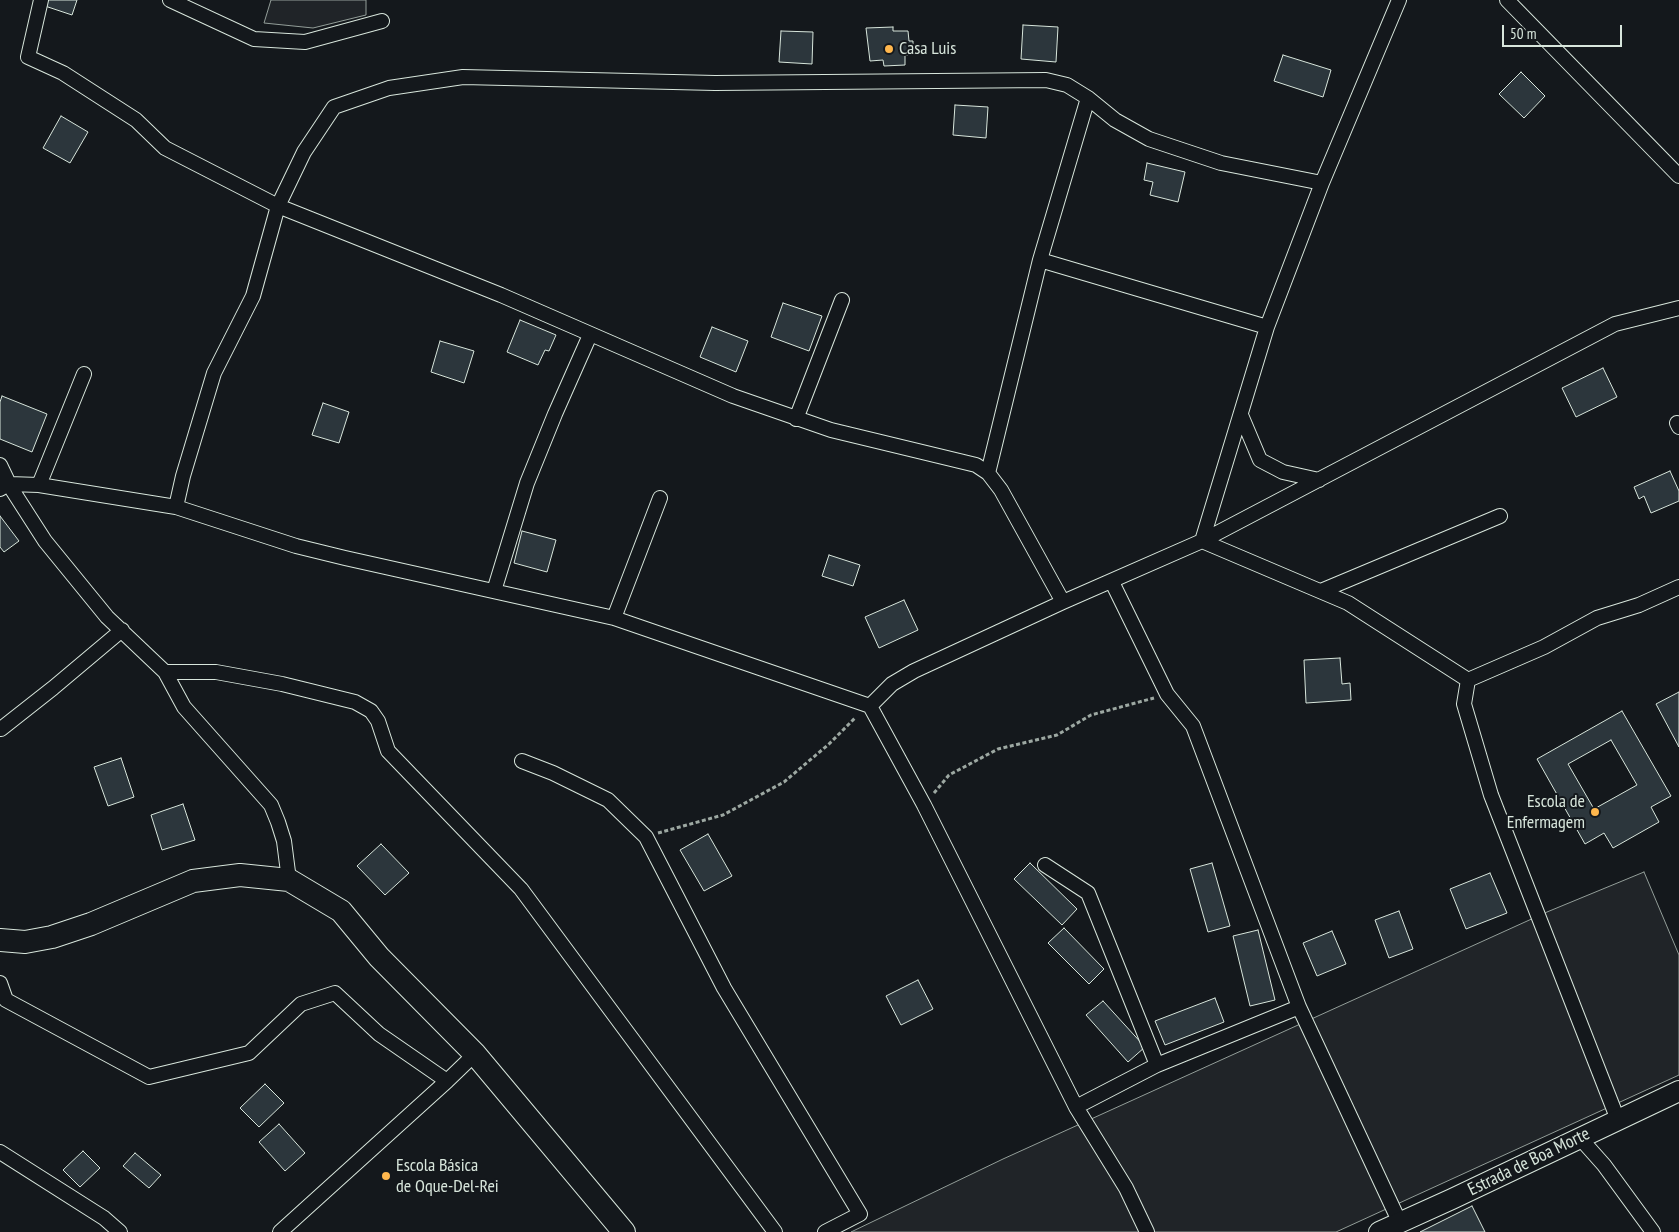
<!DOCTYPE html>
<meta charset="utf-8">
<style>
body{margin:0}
#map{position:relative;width:1679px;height:1232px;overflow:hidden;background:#14181c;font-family:"PT Sans Narrow",sans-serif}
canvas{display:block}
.scale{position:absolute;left:1502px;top:25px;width:120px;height:22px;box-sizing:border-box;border:2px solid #d8e6dc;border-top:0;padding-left:6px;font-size:15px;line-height:18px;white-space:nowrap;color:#d8e6dc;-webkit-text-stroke:4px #14181c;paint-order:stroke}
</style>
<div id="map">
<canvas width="1679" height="1232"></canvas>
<div class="scale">50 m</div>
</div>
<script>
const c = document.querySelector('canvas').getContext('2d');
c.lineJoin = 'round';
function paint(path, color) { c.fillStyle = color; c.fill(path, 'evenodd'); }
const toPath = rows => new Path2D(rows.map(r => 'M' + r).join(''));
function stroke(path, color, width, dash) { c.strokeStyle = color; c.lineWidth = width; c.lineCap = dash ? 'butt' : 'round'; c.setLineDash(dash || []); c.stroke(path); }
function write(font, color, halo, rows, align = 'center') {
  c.font = font + ' "PT Sans Narrow",sans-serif'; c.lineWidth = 4; c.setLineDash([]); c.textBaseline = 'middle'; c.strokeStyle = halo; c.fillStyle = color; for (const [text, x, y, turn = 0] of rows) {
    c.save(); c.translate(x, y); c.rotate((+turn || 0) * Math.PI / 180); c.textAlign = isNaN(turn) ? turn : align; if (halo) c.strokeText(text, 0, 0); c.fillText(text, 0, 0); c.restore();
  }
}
const green = toPath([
 [271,0,366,0,366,15,313,28,264,23,271,0],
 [1644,872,1679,955,1679,1075,1336,1232,851,1232,1003,1159,1547,912,1644,872]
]);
const building = toPath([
 [44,0,77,0,72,15,42,5,44,0],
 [1023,25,1058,27,1056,62,1021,59,1023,25],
 [893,27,893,31,908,31,909,41,913,41,913,49,908,50,908,55,905,55,905,65,884,66,883,60,870,61,866,28,893,27],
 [781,31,813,32,812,64,779,62,781,31],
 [1283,55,1331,70,1323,97,1274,81,1283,55],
 [1521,72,1545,96,1524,118,1499,94,1521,72],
 [955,105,988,107,986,138,953,135,955,105],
 [61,116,88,132,70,163,43,148,61,116],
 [1147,163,1185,172,1178,202,1150,195,1153,182,1144,180,1147,163],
 [783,303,822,316,809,351,771,337,783,303],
 [520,320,556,335,549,351,545,350,538,365,507,352,520,320],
 [712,327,748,341,736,372,700,357,712,327],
 [440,341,474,351,464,383,431,372,440,341],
 [1603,368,1617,397,1576,417,1562,388,1603,368],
 [2,396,47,414,32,452,0,439,0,402,2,396],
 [323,403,349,412,339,443,312,435,323,403],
 [1670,471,1679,491,1679,501,1651,513,1644,496,1639,499,1634,487,1670,471],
 [0,516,19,541,4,552,0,547,0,516],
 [522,531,556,540,547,572,514,563,522,531],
 [829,555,860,565,853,586,822,576,829,555],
 [904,600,918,630,879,648,865,617,904,600],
 [1340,658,1342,684,1350,683,1351,700,1306,703,1304,660,1340,658],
 [1679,692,1679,747,1656,704,1679,692],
 [1622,711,1671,796,1651,807,1659,822,1613,848,1604,833,1585,844,1537,759,1622,711],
 [1611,740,1637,785,1594,809,1568,764,1611,740],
 [121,758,134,797,108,806,94,767,121,758],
 [183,804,195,840,162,850,151,815,183,804],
 [708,834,732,876,704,891,680,850,708,834],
 [381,844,409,873,385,895,357,866,381,844],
 [1030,863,1077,909,1062,925,1014,879,1030,863],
 [1212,863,1230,926,1208,932,1190,869,1212,863],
 [1490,873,1507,913,1466,929,1450,889,1490,873],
 [1399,911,1413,949,1389,958,1375,920,1399,911],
 [1064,928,1104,969,1089,984,1048,943,1064,928],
 [1258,930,1275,1000,1250,1006,1233,936,1258,930],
 [1332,931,1346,964,1317,976,1303,943,1332,931],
 [918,980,933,1009,901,1025,886,996,918,980],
 [1215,998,1224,1022,1165,1045,1155,1021,1215,998],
 [1103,1001,1145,1047,1128,1062,1086,1015,1103,1001],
 [265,1084,284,1103,259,1127,240,1108,265,1084],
 [279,1124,305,1153,285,1171,259,1142,279,1124],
 [83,1151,100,1168,80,1187,63,1170,83,1151],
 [135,1153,161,1175,149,1188,123,1166,135,1153],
 [1472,1206,1485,1232,1420,1232,1472,1206]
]);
const path = toPath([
 [934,793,949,775,998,749,1057,735,1091,715,1154,698],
 [658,833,723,815,784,782,829,744,856,717]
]);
const minor = toPath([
 [41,0,28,57,63,73,136,120,165,148,278,206,501,295,733,396,831,430,976,465,988,473,1001,490,1063,602],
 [170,0,254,39,305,42,382,21],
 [1507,0,1679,176],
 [1040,260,1267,327],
 [1241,415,1260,460,1283,472,1319,480],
 [796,419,842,300],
 [1677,423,1679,427],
 [0,465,11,488,45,541,107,617,165,672,184,707,271,805,278,822,284,841,289,880],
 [988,473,1040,260,1088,98],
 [39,485,84,374],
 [0,489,9,484,39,485,176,507,296,546,345,558,614,618,870,706,924,805,1076,1107,1126,1188,1147,1232],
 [176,507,183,476,214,373,253,296,278,206,304,152,334,107,389,88,463,77,715,83,1046,80,1067,85,1088,98,1115,120,1149,139,1221,163,1322,183],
 [1202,541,1267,327,1322,183,1399,0],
 [1202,541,1348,603,1468,680],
 [1112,582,1167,694,1193,726,1299,1007,1400,1223],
 [494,591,527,483,555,414,590,335],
 [1321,591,1500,516],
 [614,618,660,498],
 [165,672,216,672,282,684,355,702,371,711,378,721,388,751,521,889,775,1232],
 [1468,680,1464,704,1491,795,1618,1120],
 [1468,680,1544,647,1597,618,1639,605,1679,587],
 [870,706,892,684,914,671,1063,602,1202,541,1615,324,1679,308],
 [0,728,1,729,53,688,122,630],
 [522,761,553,773,608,800,646,837,724,988,860,1214,825,1232],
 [1045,865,1088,893,1157,1065],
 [0,983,6,1000,149,1077,249,1053,301,1004,335,993,379,1034,447,1081],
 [1076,1107,1157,1065,1299,1007],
 [1580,1138,1604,1165,1653,1232],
 [0,1152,104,1218,120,1232],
 [280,1232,447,1081,475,1054]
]);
const secondary = toPath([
 [1379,1232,1452,1199,1679,1091]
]);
const primary = toPath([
 [0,940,25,942,52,937,91,924,193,881,240,875,289,880,341,911,379,957,475,1054,624,1232]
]);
const markers = [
 [889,49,5,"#ffb74d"],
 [1595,812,5,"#ffb74d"],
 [386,1176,5,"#ffb74d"]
];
const poiNames = [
 ["Casa Luis",899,49],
 ["Escola de",1585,802,"right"],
 ["Enfermagem",1585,823,"right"],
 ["Escola Básica",396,1166],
 ["de Oque-Del-Rei",396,1187]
];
const streetNames = [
 ["Estrada de Boa Morte",1529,1162,-26]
];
paint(green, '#202428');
stroke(green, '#939e99', 1);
paint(building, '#2c363c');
stroke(building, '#d8e6dc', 1);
stroke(minor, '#d8e6dc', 16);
stroke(secondary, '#d8e6dc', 22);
stroke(primary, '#d8e6dc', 24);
stroke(path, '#9da8a2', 3, [4, 2.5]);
stroke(minor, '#14181c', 14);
stroke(secondary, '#14181c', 20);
stroke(primary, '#14181c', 22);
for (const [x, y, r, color] of markers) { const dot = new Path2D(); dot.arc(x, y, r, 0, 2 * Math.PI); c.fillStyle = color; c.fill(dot); stroke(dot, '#14181c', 2); }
write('18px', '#d8e6dc', '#14181c', poiNames, 'left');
write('18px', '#d8e6dc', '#14181c', streetNames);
</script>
